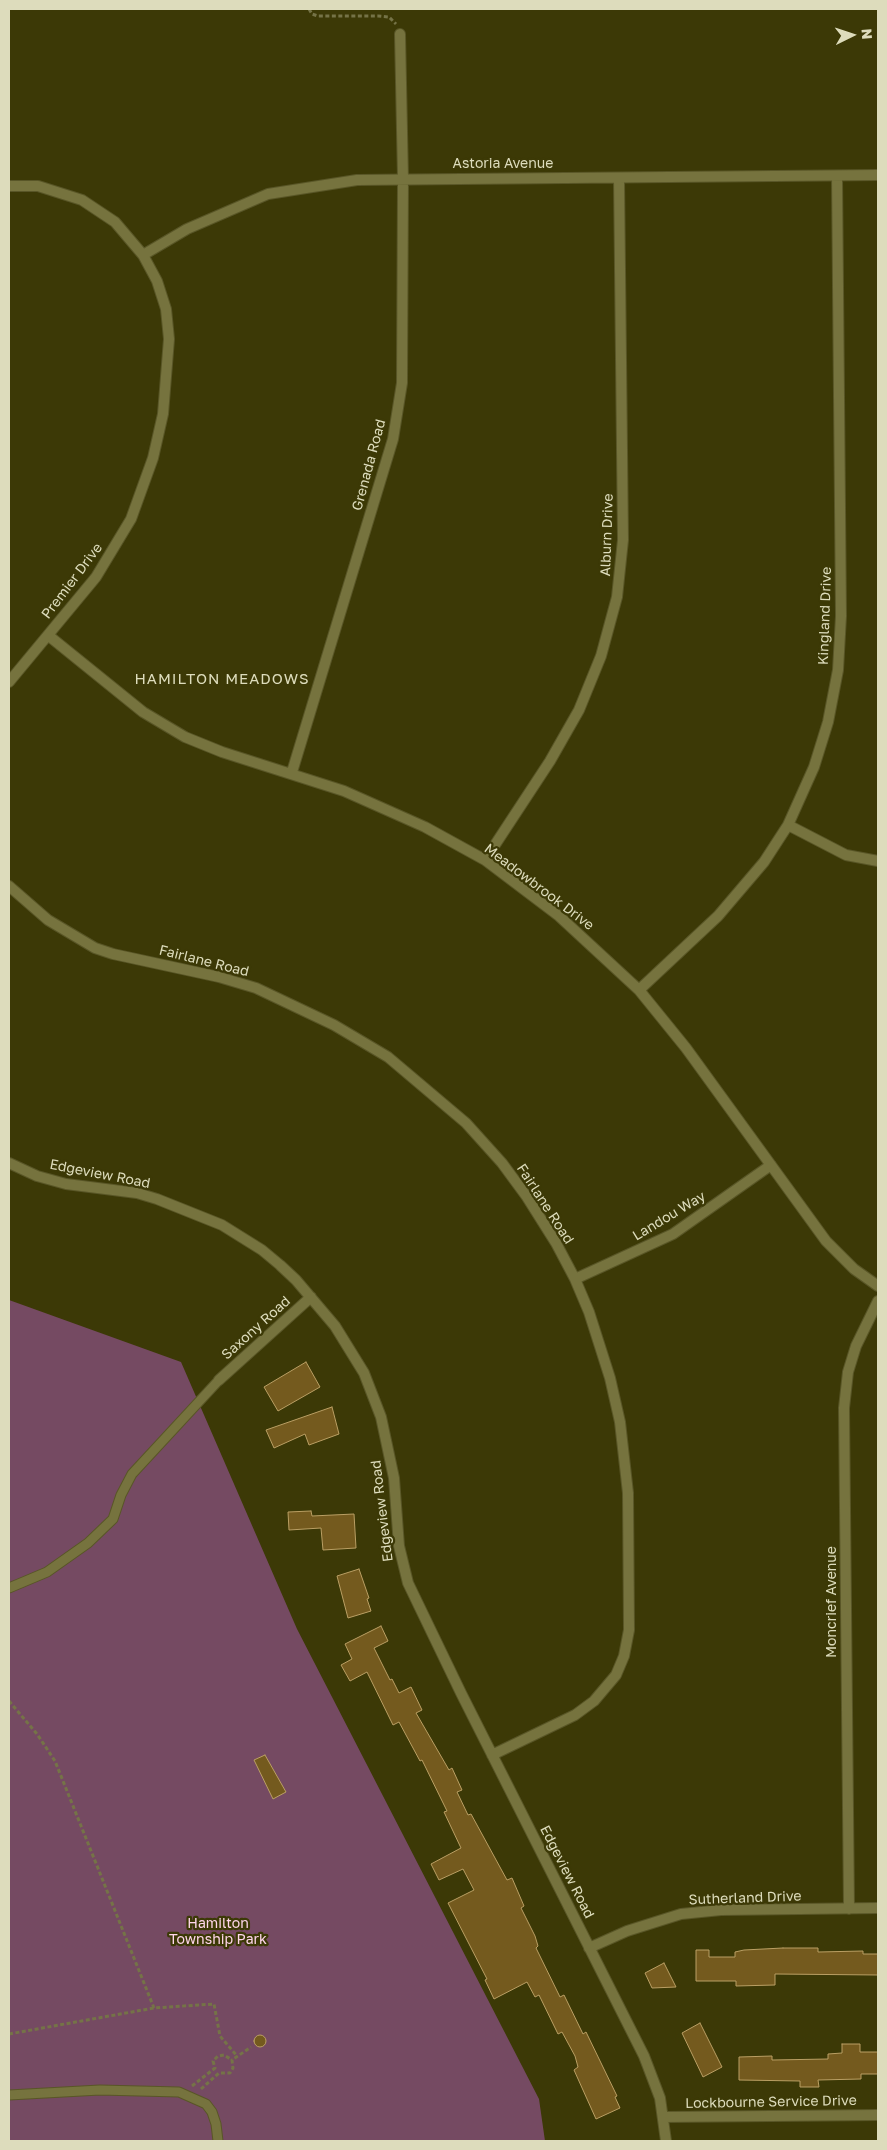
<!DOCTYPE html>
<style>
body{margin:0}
#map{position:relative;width:887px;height:2150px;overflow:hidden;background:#3c3906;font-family:"Golos Text",sans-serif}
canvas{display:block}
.frame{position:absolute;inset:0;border:10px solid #dddcbc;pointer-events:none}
.north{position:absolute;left:827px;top:10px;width:50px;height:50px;-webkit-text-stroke:4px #3c3906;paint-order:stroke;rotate:86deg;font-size:14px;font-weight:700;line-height:20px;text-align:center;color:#dddcbc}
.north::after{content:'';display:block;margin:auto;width:18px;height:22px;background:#dddcbc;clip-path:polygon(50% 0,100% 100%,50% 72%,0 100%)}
</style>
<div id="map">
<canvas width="887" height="2150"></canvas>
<div class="frame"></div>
<div class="north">N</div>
</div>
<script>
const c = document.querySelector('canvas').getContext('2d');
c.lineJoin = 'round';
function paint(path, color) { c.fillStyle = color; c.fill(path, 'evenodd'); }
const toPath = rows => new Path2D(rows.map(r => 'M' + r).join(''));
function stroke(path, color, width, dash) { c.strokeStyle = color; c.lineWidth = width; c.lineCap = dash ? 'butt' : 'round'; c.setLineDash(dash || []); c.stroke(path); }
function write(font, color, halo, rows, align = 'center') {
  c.font = font + ' "Golos Text",sans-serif'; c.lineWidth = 4.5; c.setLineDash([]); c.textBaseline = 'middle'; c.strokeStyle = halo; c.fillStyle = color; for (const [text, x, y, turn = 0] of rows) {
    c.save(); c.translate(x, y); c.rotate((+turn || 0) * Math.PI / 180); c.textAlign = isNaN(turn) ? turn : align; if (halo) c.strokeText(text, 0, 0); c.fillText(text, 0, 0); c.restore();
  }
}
const green = toPath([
 [9,1300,181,1362,297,1629,539,2099,545,2141,9,2141]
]);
const building = toPath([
 [306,1362,320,1387,278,1411,264,1387,306,1362],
 [332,1407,339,1434,309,1445,305,1434,274,1448,266,1430,332,1407],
 [311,1511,312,1516,354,1514,356,1548,323,1550,321,1528,289,1530,288,1512,311,1511],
 [359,1569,369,1598,367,1599,371,1611,348,1618,337,1576,359,1569],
 [381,1626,388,1641,374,1648,390,1680,392,1679,399,1693,411,1687,422,1710,416,1713,449,1770,452,1768,462,1790,457,1792,468,1815,471,1814,507,1880,512,1878,524,1906,521,1908,535,1936,538,1946,536,1948,560,1997,564,1995,583,2034,586,2032,617,2096,615,2097,620,2108,596,2119,574,2070,578,2067,575,2056,562,2032,558,2034,539,1995,535,1997,527,1982,494,1999,485,1980,487,1979,448,1903,474,1890,463,1869,439,1880,431,1864,461,1848,444,1812,447,1811,422,1760,420,1761,399,1722,393,1725,367,1672,350,1681,341,1665,352,1659,345,1644,381,1626],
 [265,1755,286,1792,273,1799,254,1760,265,1755],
 [783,1948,818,1948,818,1952,863,1951,863,1954,878,1954,878,1975,775,1974,775,1985,736,1986,736,1981,696,1981,696,1950,709,1950,709,1957,735,1957,735,1952,744,1950,783,1948],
 [664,1963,676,1987,652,1988,645,1973,664,1963],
 [700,2023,722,2067,703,2077,682,2033,700,2023],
 '254 2041a6 6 0 1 1 12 0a6 6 0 1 1-12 0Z',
 [842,2044,860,2044,860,2052,878,2052,878,2074,861,2074,861,2079,818,2080,819,2087,800,2087,800,2081,739,2080,739,2057,772,2056,772,2060,828,2059,828,2054,842,2053,842,2044]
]);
const path = toPath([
 [309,9,312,14,318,16,378,16,389,17,396,24],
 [9,1701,37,1734,55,1761,154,2008],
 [9,2034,154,2008,214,2004,220,2036,237,2056],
 [192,2086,215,2068,213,2061,218,2056,224,2055,232,2060],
 [201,2089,219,2073,230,2073,233,2068,232,2060,251,2047]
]);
const service = toPath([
 [9,1588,47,1572,88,1543,113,1519,121,1495,132,1474,219,1380],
 [9,2095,100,2090,179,2092,206,2104,212,2112,216,2124,218,2141]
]);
const minor = toPath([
 [9,186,38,186,82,200,115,222,143,255,157,281,166,309,169,339,163,414,153,458,131,519,96,577,9,682],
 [143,255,187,229,268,194,357,180,878,175],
 [49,636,143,712,185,737,222,752,344,791,425,827,485,860,559,916,639,990,686,1048,826,1241,854,1269,878,1286],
 [292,772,393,439,402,383,403,179,400,34],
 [788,825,846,855,878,861],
 [485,860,550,761,579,710,601,656,617,597,623,540,619,178],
 [9,886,48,920,95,948,113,954,219,977,256,988,334,1025,388,1057,466,1123,502,1163,527,1197,556,1243,575,1279,589,1312,610,1378,620,1422,628,1493,629,1630,624,1656,616,1675,594,1701,575,1715,492,1755],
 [639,990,718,916,764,862,788,825,814,767,828,722,838,670,841,616,837,176],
 [9,1163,37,1176,66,1184,137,1193,157,1199,222,1225,262,1250,280,1265,296,1280,335,1326,364,1373,381,1417,394,1478,399,1546,408,1583,461,1693,644,2056,660,2098,666,2141],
 [575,1279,673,1234,771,1165],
 [219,1380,311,1297],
 [849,1909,844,1408,848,1372,856,1346,878,1301],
 [589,1948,627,1931,681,1914,721,1910,878,1908],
 [663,2117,878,2115]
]);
const streetNames = [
 ["Astoria Avenue",503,164],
 ["Grenada Road",369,465,-75],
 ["Alburn Drive",607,535,-88],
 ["Premier Drive",72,581,-53],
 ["Kingland Drive",825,616,-88],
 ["Meadowbrook Drive",539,887,37],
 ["Fairlane Road",204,961,14],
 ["Edgeview Road",100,1174,11],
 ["Fairlane Road",545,1204,57],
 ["Landou Way",669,1216,-31],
 ["Saxony Road",256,1328,-42],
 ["Edgeview Road",382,1511,-97],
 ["Moncrief Avenue",832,1602,-90],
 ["Edgeview Road",567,1872,63],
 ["Sutherland Drive",745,1898,-2],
 ["Lockbourne Service Drive",771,2102,-1]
];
const parkNames = [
 ["Hamilton",218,1924],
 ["Township Park",218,1940]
];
const neighbourhoodNames = [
 ["HAMILTON MEADOWS",222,679]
];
paint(green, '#754a62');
paint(building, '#745a1e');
stroke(building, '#ba9f64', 1);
stroke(service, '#595627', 11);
stroke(minor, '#595627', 12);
stroke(path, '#757347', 3, [4, 2.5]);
stroke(service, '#76733e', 9);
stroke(minor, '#76733e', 10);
write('14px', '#dddcbc', '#3c3906', streetNames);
write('14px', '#ffd6eb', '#3c3906', parkNames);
c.letterSpacing = '1px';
write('15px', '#dddcbc', '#3c3906', neighbourhoodNames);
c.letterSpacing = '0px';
</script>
